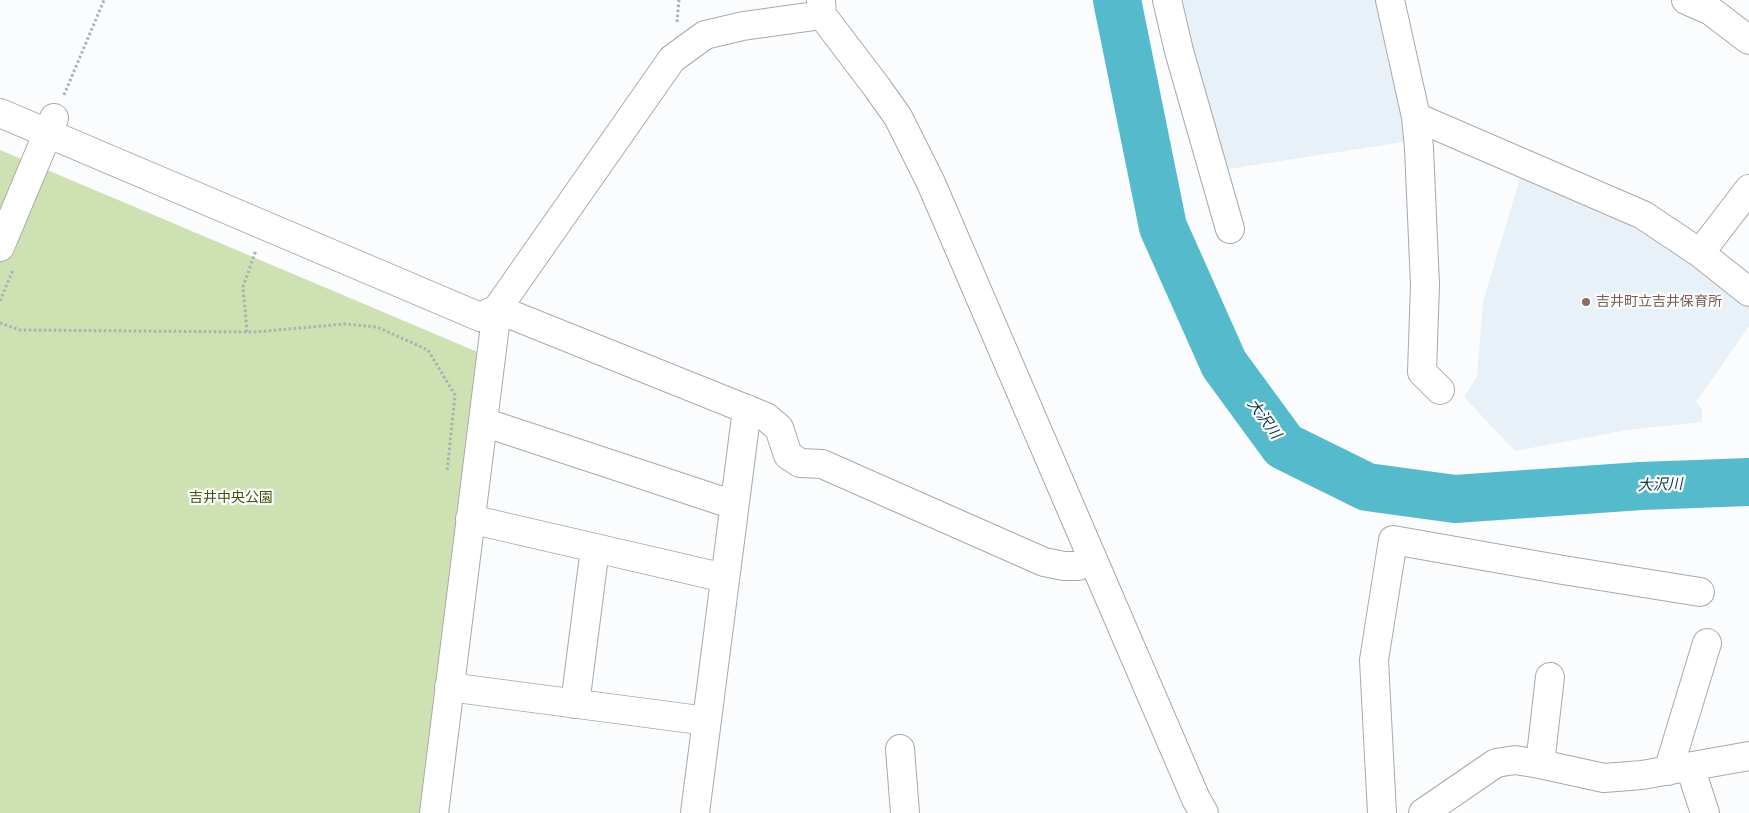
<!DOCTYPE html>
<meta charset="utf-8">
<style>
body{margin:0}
canvas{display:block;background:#fafcfd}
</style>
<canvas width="1749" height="813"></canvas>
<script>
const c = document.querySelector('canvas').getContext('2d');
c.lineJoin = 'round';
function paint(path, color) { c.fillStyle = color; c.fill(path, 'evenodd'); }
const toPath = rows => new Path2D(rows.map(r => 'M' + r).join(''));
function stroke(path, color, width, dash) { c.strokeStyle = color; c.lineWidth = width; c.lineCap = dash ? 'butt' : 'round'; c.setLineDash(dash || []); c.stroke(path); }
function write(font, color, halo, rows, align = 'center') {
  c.font = font + ' Raleway,"Noto Sans JP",sans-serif'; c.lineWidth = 4.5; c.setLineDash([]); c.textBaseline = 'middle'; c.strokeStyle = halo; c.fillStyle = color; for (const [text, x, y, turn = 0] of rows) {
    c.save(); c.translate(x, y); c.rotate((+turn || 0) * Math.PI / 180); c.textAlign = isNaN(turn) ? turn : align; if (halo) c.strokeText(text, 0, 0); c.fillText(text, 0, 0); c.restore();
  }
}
const built = toPath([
 [1174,0,1378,0,1410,141,1222,170],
 [1521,175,1646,227,1749,300,1749,326,1696,402,1702,409,1702,422,1627,430,1515,451,1464,397,1477,376,1483,302]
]);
const green = toPath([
 [0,150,480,353,427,813,0,813]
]);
const river = toPath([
 [1117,0,1163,227,1224,364,1284,446,1367,487,1455,499,1641,486,1749,482]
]);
const path = toPath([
 [677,22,679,0],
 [64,95,104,0],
 [0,301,13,270],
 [0,323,20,330,254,332,345,324,377,327,428,350,455,395,447,472],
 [247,332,243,287,256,250]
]);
const minor = toPath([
 [821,0,822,15,876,86,898,117,931,183,1196,799,1204,813],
 [1167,0,1179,51,1230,229],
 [1390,0,1416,117,1419,148,1425,285,1422,372,1440,390],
 [1686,0,1711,11,1749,40],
 [0,113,480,317,497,309,766,417,779,428,788,455,800,463,822,464,1044,562,1064,566,1078,566,1093,561],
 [1416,117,1643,215,1700,253,1749,292],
 [0,247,54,118],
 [1700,253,1749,189],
 [483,422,734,505],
 [470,519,725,578],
 [449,687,707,721],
 [575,704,595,548],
 [900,749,905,813],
 [1540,764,1550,677],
 [1690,767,1705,813],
 [1668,771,1707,643],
 [434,813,497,309,672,59,705,35,743,26,822,15],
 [695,813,747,409],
 [1382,813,1374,660,1393,540,1563,570,1700,592],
 [1423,813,1496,763,1515,760,1540,764,1604,778,1642,775,1749,756]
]);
const markers = [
 [1586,302,5,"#8d6e63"]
];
const educationNames = [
 ["吉井町立吉井保育所",1596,302]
];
const parkNames = [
 ["吉井中央公園",231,498]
];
const waterNames = [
 ["大沢川",1264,419,54],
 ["大沢川",1660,485,-2]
];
paint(built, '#e9f1f8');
paint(green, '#cee1b3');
stroke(river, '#55bacc', 48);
stroke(minor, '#a8a9aa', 30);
stroke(path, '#aeb0b1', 3, [2.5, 2.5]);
stroke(minor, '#fff', 28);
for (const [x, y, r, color] of markers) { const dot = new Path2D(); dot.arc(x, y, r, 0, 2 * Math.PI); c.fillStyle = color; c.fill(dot); stroke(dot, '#fafcfd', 2); }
write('14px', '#785e54', '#fafcfd', educationNames, 'left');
write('14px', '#3e5507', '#fafcfd', parkNames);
write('italic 15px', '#0e3d45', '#fafcfd', waterNames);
</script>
